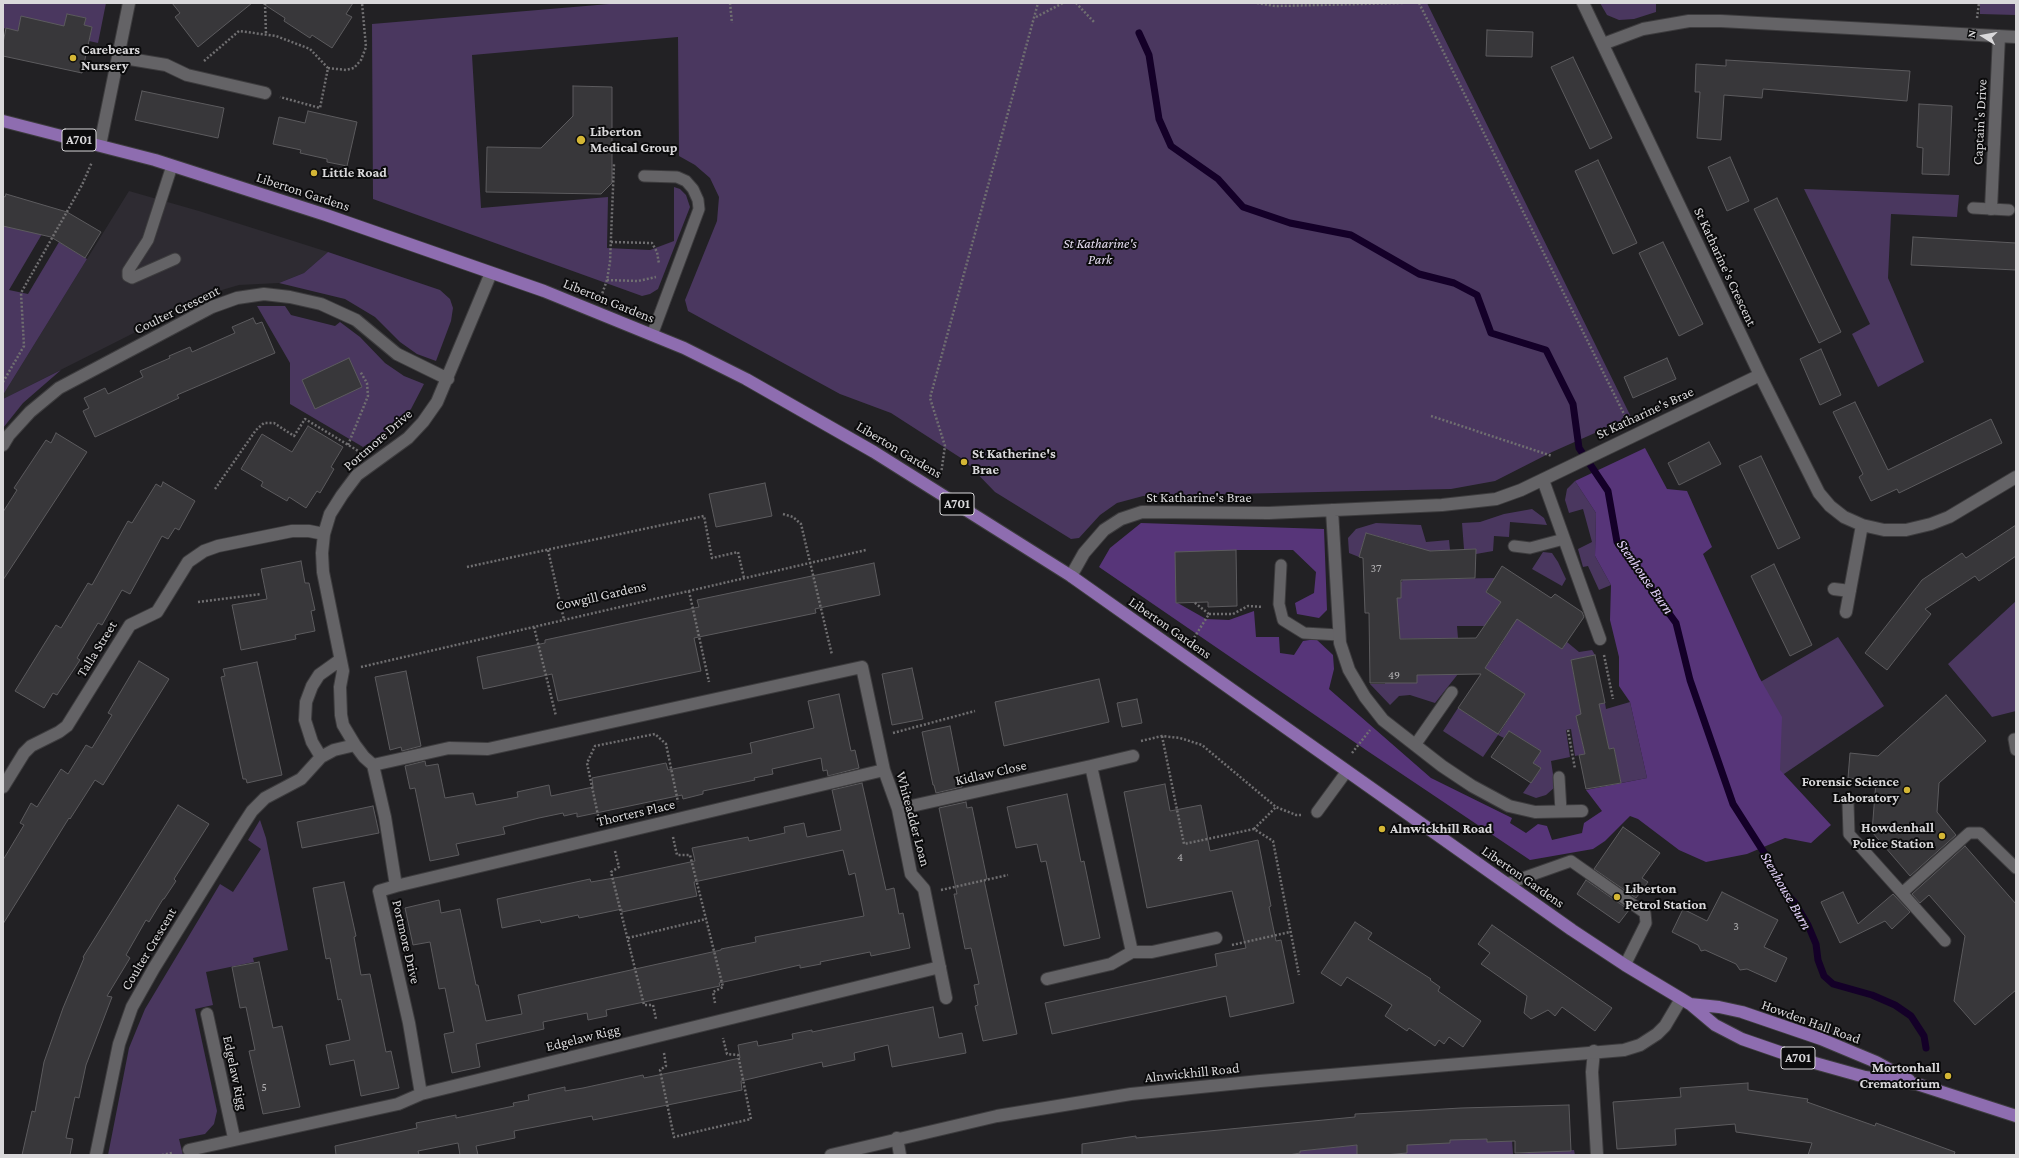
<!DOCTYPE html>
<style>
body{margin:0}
#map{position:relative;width:2019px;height:1158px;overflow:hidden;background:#222124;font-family:"Crimson Pro",serif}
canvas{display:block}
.frame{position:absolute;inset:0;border:4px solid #d9d8da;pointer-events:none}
.north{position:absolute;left:1963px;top:16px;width:40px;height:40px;-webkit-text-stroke:3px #0b0b0c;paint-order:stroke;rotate:281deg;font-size:11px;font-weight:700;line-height:16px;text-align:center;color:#d9d8da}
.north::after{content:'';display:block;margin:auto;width:14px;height:18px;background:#d9d8da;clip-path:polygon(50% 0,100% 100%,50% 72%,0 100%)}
</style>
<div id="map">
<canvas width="2019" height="1158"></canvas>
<div class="frame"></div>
<div class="north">N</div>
</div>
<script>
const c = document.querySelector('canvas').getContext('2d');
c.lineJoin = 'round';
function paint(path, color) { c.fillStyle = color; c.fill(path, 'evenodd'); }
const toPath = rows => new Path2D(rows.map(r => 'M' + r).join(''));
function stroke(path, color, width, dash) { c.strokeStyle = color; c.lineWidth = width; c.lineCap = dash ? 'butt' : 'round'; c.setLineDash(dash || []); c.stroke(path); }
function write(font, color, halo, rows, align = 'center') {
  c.font = font + ' "Crimson Pro",serif'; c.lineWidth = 4; c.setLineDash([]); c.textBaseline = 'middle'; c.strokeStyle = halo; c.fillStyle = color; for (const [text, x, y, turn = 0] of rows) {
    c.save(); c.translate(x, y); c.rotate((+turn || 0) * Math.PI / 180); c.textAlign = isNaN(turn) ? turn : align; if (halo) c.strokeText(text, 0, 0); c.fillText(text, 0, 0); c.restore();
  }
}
const built = toPath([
 [129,191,199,211,328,252,304,273,279,283,239,285,215,292,3,399,3,395]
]);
const green = toPath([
 [3,3,106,3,98,43,89,41,92,27,84,25,86,18,67,14,61,40,3,28],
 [621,3,1427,3,1631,417,1552,452,1495,481,1451,489,1143,496,1117,503,1100,515,1079,538,1071,539,995,492,964,460,891,413,840,394,688,311,685,300,717,221,719,197,710,178,695,165,679,156,678,37,472,55,481,208,608,197,607,248,650,250,674,241,674,187,680,189,686,195,690,207,658,289,650,294,642,296,373,199,372,24],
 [1600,3,1656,3,1656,12,1634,19,1619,20,1607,15],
 [1980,3,2016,3,2016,15,1980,14],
 [1804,189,1959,195,1957,217,1891,214,1888,278,1924,362,1878,387,1852,334,1870,324],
 [4,225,42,234,9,290,28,294,59,242,87,259,3,395],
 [328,252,440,290,450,299,453,308,451,321,436,361,417,354,400,342,375,317,345,299,279,283,304,273],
 [257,306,285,306,291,315,335,326,340,322,360,337,385,363,404,376,424,384,411,409,395,426,363,447,290,404,290,363],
 [61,370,23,403,3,428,3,399],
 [1575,481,1596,513,1595,556,1611,585,1599,590,1588,566,1583,567,1578,549,1592,542,1583,509,1569,513,1565,500,1567,489],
 [1532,509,1544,518,1547,525,1510,522,1509,537,1494,536,1493,551,1476,554,1476,549,1464,549,1462,523,1480,522,1504,514],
 [1376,523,1421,525,1426,542,1449,540,1450,550,1429,551,1430,579,1495,578,1486,592,1534,623,1531,628,1562,649,1567,642,1579,652,1592,650,1595,655,1571,660,1580,708,1605,703,1606,709,1630,702,1647,778,1621,783,1614,748,1609,749,1600,710,1576,716,1585,754,1575,756,1571,729,1566,730,1570,757,1551,761,1555,787,1546,795,1536,798,1523,793,1541,768,1533,763,1540,751,1509,731,1504,738,1498,735,1483,757,1443,731,1458,708,1499,734,1524,694,1485,668,1504,640,1484,626,1457,626,1458,638,1375,639,1392,598,1401,598,1401,587,1392,582,1402,582,1411,545,1366,533,1359,557,1349,553,1348,538,1356,529],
 [1543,552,1552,553,1558,562,1566,579,1562,586,1532,569],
 [2016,601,2016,711,1992,717,1948,664],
 [1838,637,1884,706,1778,778,1750,688],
 [1458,674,1435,703,1410,695,1399,696,1390,705,1370,684,1385,684,1385,675,1400,675,1400,683,1417,683,1417,675],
 [260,820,266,838,288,950,253,958,254,962,206,972,213,1005,195,1009,217,1111,214,1124,205,1134,179,1139,183,1155,108,1155,129,1048,145,1009,220,884,233,892,261,849,248,840],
 [1511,1126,1513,1154,1529,1153,1529,1144,1543,1152,1574,1150,1575,1155,1385,1155,1406,1131,1449,1127,1487,1139,1487,1142,1507,1141],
 [1357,1145,1357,1155,1289,1155,1300,1153,1300,1151]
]);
const forest = toPath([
 [1645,448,1667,489,1687,491,1712,547,1703,554,1759,677,1782,717,1780,770,1831,825,1811,843,1785,838,1747,854,1706,862,1679,850,1638,819,1630,816,1605,841,1593,849,1530,860,1366,750,1099,567,1110,548,1141,523,1324,529,1327,610,1319,618,1297,614,1295,603,1314,593,1316,572,1293,550,1236,550,1176,602,1206,619,1229,620,1254,611,1256,637,1279,637,1280,653,1294,655,1303,641,1316,639,1333,655,1334,669,1329,689,1431,778,1512,818,1510,823,1526,833,1538,824,1547,826,1552,840,1582,833,1584,823,1602,811,1586,790,1647,778,1630,702,1619,686,1619,657,1610,620,1611,585,1595,556,1596,513,1575,481]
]);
const stream = toPath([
 [1139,33,1149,55,1159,119,1171,146,1218,179,1243,207,1290,223,1351,235,1419,274,1454,283,1477,295,1491,333,1546,350,1573,404,1579,448,1608,491,1617,542,1676,623,1690,680,1733,804,1770,862,1782,889,1795,903,1808,925,1816,944,1818,960,1824,976,1833,984,1872,995,1895,1005,1911,1016,1924,1036,1926,1048]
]);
const building = toPath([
 [172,3,252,3,198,47,175,17,180,13,172,3],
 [262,3,353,3,346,14,352,17,332,48,312,35,310,38,284,21,285,18,262,3],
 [67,14,86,18,84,25,92,27,82,73,3,56,3,43,6,28,18,31,21,16,64,26,67,14],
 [1487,30,1533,32,1532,57,1486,56,1487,30],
 [1573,57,1612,138,1590,149,1551,67,1573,57],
 [1726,60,1910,71,1907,101,1763,89,1762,98,1724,95,1721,140,1697,138,1700,92,1695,92,1696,64,1726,66,1726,60],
 [573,86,612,87,612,183,601,194,486,192,487,147,541,148,573,116,573,86],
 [142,91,224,108,218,138,135,120,142,91],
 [1919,104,1952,106,1949,175,1922,174,1923,148,1917,147,1919,104],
 [308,111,357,122,347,166,327,162,327,159,300,153,301,150,273,144,279,117,305,123,308,111],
 [1730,157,1749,201,1727,211,1708,167,1730,157],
 [1598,160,1637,243,1613,254,1575,171,1598,160],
 [6,194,67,212,101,232,85,258,51,237,3,226,3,196,5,197,6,194],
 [1777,198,1841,332,1819,343,1754,209,1777,198],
 [1913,237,2016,243,2016,270,1911,265,1913,237],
 [1663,242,1703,324,1679,336,1639,253,1663,242],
 [253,318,256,324,262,322,275,353,177,395,179,398,95,437,83,411,89,408,84,398,105,388,108,394,143,377,140,371,170,358,169,356,190,347,192,352,235,333,232,327,253,318],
 [1821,349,1841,395,1820,405,1800,359,1821,349],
 [349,358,362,387,315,409,302,380,349,358],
 [1667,358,1676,379,1633,398,1624,377,1667,358],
 [1855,402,1888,470,1991,419,2002,443,1899,493,1897,489,1871,501,1859,477,1863,474,1833,412,1855,402],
 [308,426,343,447,331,467,334,469,320,493,317,491,306,508,289,497,287,501,261,486,263,482,241,469,262,434,292,452,308,426],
 [56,433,87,452,3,580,3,512,17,490,14,488,46,440,51,443,56,433],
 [1709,442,1721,464,1679,485,1668,463,1709,442],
 [1761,456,1800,538,1778,549,1739,466,1761,456],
 [163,482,195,501,179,530,175,528,168,539,162,536,130,594,122,590,102,625,98,623,77,658,80,660,57,695,53,693,44,708,15,691,56,625,61,628,88,583,92,585,128,521,132,523,156,484,161,487,163,482],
 [765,483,772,516,716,527,709,494,765,483],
 [2016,525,2016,556,1979,581,1975,576,1925,609,1931,614,1887,670,1865,653,1922,580,1962,553,1966,558,2016,525],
 [1366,533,1430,551,1476,549,1475,578,1401,580,1401,598,1397,598,1400,639,1476,638,1501,602,1486,592,1502,566,1551,598,1555,594,1582,612,1584,617,1562,649,1517,619,1485,668,1525,694,1498,734,1458,708,1481,674,1417,675,1417,683,1370,683,1369,613,1365,613,1363,558,1359,557,1366,533],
 [1236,550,1237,606,1208,607,1208,602,1176,603,1175,552,1236,550],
 [301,561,305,583,309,583,315,610,311,611,315,631,295,635,296,639,241,650,232,605,267,599,261,569,301,561],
 [874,563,880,595,815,609,816,613,694,638,701,671,558,701,552,674,483,689,477,657,545,643,545,640,699,607,697,600,874,563],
 [1774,564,1812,645,1790,656,1751,576,1774,564],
 [1595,655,1605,703,1599,704,1609,749,1614,748,1621,783,1586,789,1579,755,1585,754,1576,716,1581,714,1571,660,1595,655],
 [139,661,169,679,103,785,95,780,70,819,69,818,3,924,3,860,24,825,20,823,31,803,37,807,61,769,68,774,86,745,92,748,112,715,108,713,139,661],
 [257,662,282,775,247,783,246,779,243,779,221,677,225,676,223,669,257,662],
 [912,668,923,719,892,725,882,674,912,668],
 [406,671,421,746,402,751,401,747,390,750,375,677,406,671],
 [1099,679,1109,722,1004,746,995,702,1099,679],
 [839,694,851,751,855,750,859,768,828,776,827,770,823,771,821,758,772,769,773,774,754,778,755,780,703,791,703,794,683,799,682,795,577,817,577,813,564,816,563,813,539,818,503,827,505,834,456,844,459,855,430,861,415,788,410,789,405,766,425,761,426,766,438,764,445,798,473,793,476,805,518,797,517,792,549,785,551,796,593,787,592,778,666,763,668,770,752,753,750,743,814,728,808,701,839,694],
 [1946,695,1986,741,1939,783,1937,812,1956,835,1910,876,1872,832,1876,781,1848,778,1850,753,1878,756,1946,695],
 [1137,699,1142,723,1122,727,1117,703,1137,699],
 [950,726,962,787,936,793,934,785,933,785,922,732,950,726],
 [1509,731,1541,751,1533,763,1541,768,1531,783,1491,757,1509,731],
 [862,783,886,890,894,888,899,914,903,913,910,948,871,956,870,952,820,962,821,964,800,968,800,965,747,977,719,983,720,986,606,1010,607,1016,588,1020,587,1013,543,1022,544,1029,476,1044,480,1067,452,1073,444,1034,454,1032,445,988,439,989,430,942,413,945,405,908,439,900,441,913,460,909,476,985,478,985,486,1021,522,1014,518,995,721,950,721,949,756,942,755,937,864,916,855,873,849,875,843,850,694,882,697,896,622,912,622,909,579,918,578,915,541,923,540,920,502,928,497,899,590,879,591,882,620,877,695,861,692,848,748,837,749,841,785,833,784,827,804,823,807,837,841,830,832,790,862,783],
 [1165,784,1170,811,1201,805,1210,851,1258,840,1271,906,1269,907,1276,941,1281,940,1294,1003,1230,1017,1226,996,1052,1034,1045,1003,1217,966,1215,954,1246,948,1232,891,1147,908,1124,792,1165,784],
 [1067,794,1081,862,1084,861,1100,938,1064,946,1046,861,1041,862,1037,844,1016,848,1007,807,1067,794],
 [966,802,967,808,972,807,987,879,984,880,1017,1034,983,1041,975,1006,978,1005,974,985,979,984,971,948,965,949,954,894,957,894,939,808,966,802],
 [178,805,209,824,174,879,176,881,164,899,163,899,149,922,146,920,126,955,130,958,107,996,112,997,86,1065,79,1098,75,1097,66,1138,73,1139,70,1155,22,1155,32,1111,35,1112,44,1062,63,1008,84,958,83,957,178,805],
 [373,806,379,833,302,848,297,822,373,806],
 [1623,827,1660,853,1642,878,1648,882,1636,898,1594,869,1623,827],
 [1965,846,2016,904,2016,990,1975,1025,1954,1001,1965,936,1929,895,1920,903,1912,894,1965,846],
 [1586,880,1629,910,1619,923,1577,894,1586,880],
 [344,882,356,936,354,937,361,975,370,974,386,1052,391,1051,399,1088,361,1096,354,1060,330,1065,326,1045,350,1040,341,999,338,1000,330,958,326,959,313,888,344,882],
 [1722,892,1778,920,1764,947,1787,958,1776,982,1747,969,1740,970,1736,964,1705,950,1701,951,1698,945,1672,932,1683,909,1707,921,1722,892],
 [1843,892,1858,924,1893,894,1910,912,1892,929,1885,921,1840,943,1821,902,1843,892],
 [1355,922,1372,933,1368,939,1431,979,1430,980,1440,987,1438,991,1481,1021,1463,1047,1449,1037,1444,1044,1439,1040,1435,1046,1409,1028,1407,1031,1385,1016,1392,1005,1347,977,1341,986,1321,973,1355,922],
 [1492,925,1612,1008,1595,1031,1562,1007,1555,1016,1548,1010,1531,1019,1524,1013,1527,996,1481,964,1490,953,1478,944,1492,925],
 [259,962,273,1028,282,1026,300,1107,263,1114,249,1051,255,1050,246,1007,240,1008,232,967,259,962],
 [933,1007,939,1038,962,1033,966,1053,892,1067,888,1045,854,1053,855,1060,823,1067,822,1062,741,1081,742,1090,593,1120,592,1116,514,1131,515,1138,476,1146,478,1155,460,1155,458,1143,418,1151,419,1155,336,1155,335,1146,417,1128,416,1123,456,1115,456,1118,514,1106,513,1103,529,1100,528,1095,565,1087,565,1091,583,1088,643,1075,644,1078,717,1063,740,1058,738,1045,757,1041,758,1046,793,1039,792,1034,812,1030,812,1032,933,1007],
 [1748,1083,1748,1090,1808,1099,1807,1102,1875,1126,1876,1123,1955,1152,1954,1155,1808,1155,1812,1143,1736,1132,1735,1124,1675,1129,1676,1145,1617,1149,1613,1102,1681,1097,1680,1088,1748,1083],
 [1569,1105,1571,1151,1515,1153,1515,1141,1487,1142,1487,1139,1450,1140,1450,1143,1407,1145,1407,1153,1385,1155,1357,1155,1357,1145,1300,1151,1300,1153,1289,1155,1082,1155,1082,1144,1136,1136,1136,1138,1355,1117,1355,1114,1461,1108,1569,1105]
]);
const path = toPath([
 [265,3,266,34],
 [730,3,732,23],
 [1076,3,1094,22],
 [1257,3,1275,6,1403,3],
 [1419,3,1627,420],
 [1036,17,1063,3],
 [1977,18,1979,3],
 [204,61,239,31,276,36,310,49,328,68,320,108,280,97],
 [328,68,346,70,354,68,361,60,366,47,362,3],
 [611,242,652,243,657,252,659,264],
 [607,280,638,281,656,277],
 [601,297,607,280,610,262,614,164],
 [3,382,24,346,21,293,82,185,92,162],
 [1431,416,1552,456],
 [348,445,368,396,367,383,360,371],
 [941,474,945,446,930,398,1038,3],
 [215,489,256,430,264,423,274,423,294,436,305,419,360,452],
 [783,514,793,517,801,524,832,655],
 [548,550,564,620],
 [467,567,704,516,712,558,738,552,744,578],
 [689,591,709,682],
 [198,602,261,594],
 [1209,614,1233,614,1248,606,1263,607],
 [534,627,556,716],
 [1192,641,1209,614,1194,602],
 [1604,655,1613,699],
 [361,667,866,550],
 [1568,730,1575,769],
 [893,733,975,711],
 [1162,736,1184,844,1254,829,1273,841,1299,975],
 [1141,741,1162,736,1180,738,1202,745,1276,807,1296,815,1301,815],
 [1352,753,1370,730],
 [599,820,587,763,595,746,655,734,666,744,678,802],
 [1254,829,1276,807],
 [673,837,677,855,690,855,723,987,713,992,715,1003],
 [615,851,619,867,611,872,644,1005,653,1005,656,1019],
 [941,890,1008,875],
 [628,938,706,919],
 [1232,945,1290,932],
 [664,1053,666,1066,660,1070,674,1137,751,1119,738,1055,727,1054,723,1038],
 [162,1155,172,1153]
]);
const lane = toPath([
 [172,166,148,240,128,271,128,276,132,278,175,259],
 [644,176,677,177,686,181,693,189,698,200,699,209,652,335],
 [1973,208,2009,210],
 [1514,546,1530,548,1564,539],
 [1281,565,1279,604,1283,620,1304,633,1339,635],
 [2016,739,2014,739,2016,750],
 [1415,745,1452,692],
 [1559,777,1561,811],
 [1848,803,1849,834,1902,893,1969,833,1980,833,2016,868],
 [1317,812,1347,771],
 [1506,884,1571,861,1645,913,1646,923,1625,965],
 [1902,893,1945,941]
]);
const street = toPath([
 [1583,3,1760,375,1819,493,1830,506,1844,517,1862,525,1884,530,1906,530,1931,524,1949,517,2016,477],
 [1603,44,1643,29,1689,21,1721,21,2016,37],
 [118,57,166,65,187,75,265,93],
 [100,145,129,3],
 [1991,209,1999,36],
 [3,445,9,435,30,412,59,388,212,307,237,298,264,294,290,297,321,304,356,320,397,354,448,379],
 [1543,480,1600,639],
 [1332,510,1340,643,1349,670,1365,697,1383,720,1442,766,1472,786,1509,806,1535,812,1582,811],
 [1071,576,1084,553,1104,530,1121,519,1142,512,1269,513,1442,505,1496,499,1521,490,1760,375],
 [1834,589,1850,591],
 [1846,612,1862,525],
 [321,757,312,742,305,720,306,702,312,686,319,675,340,660],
 [373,765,449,748,488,749,862,667,884,770,898,809,911,874,924,889,946,998],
 [1091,766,1133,756],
 [3,787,24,753,31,746,59,732,67,726,130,625,157,612,188,562,204,551,218,546,292,531,309,531,324,534],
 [898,809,1091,766,1132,952],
 [396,886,884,770],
 [1047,979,1111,964,1132,952,1152,952,1216,938],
 [207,1014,234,1138],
 [1594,1051,1592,1072,1597,1155],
 [421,1094,409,1023,379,891,396,886,385,817,373,765,364,757,355,745,343,725,341,715,340,687,343,671,323,572,322,553,324,534,330,514,342,495,357,475,408,438,423,422,437,402,491,273],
 [897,1138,900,1155],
 [189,1150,398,1104,421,1094,940,967],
 [96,1155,119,1044,132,1007,154,968,241,828,252,811,265,798,301,779,321,757,334,750,355,745]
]);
const secondary = toPath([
 [831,1155,997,1116,1131,1094,1260,1081,1624,1050,1640,1045,1657,1034,1665,1026,1681,999]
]);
const primary = toPath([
 [3,121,155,160,326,215,544,291,684,348,746,379,874,452,1071,576,1572,930,1625,965,1690,1004,1715,1025,1742,1039,1797,1058,1865,1077,1917,1084,2016,1116],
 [1690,1004,1719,1007,1742,1012,1821,1039,1876,1062,1909,1080]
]);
const markers = [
 [73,58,4,"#d4b635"],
 [581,140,5,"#d4b635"],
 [314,173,4,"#d4b635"],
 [964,462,4,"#d4b635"],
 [1907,790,4,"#d4b635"],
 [1382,829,4,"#d4b635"],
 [1942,836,4,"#d4b635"],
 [1617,897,4,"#d4b635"],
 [1948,1076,4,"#d4b635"]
];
const numberNames = [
 ["37",1376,568],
 ["49",1394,675],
 ["4",1180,857],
 ["3",1736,926],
 ["5",264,1087]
];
const shields = [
 [79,140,34],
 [957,504,34],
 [1798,1058,34]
];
const shieldNames = [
 ["A701",79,140],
 ["A701",957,504],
 ["A701",1798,1058]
];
const poiNames = [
 ["Carebears",81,50],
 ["Nursery",81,66],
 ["Liberton",590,132],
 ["Medical Group",590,148],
 ["Little Road",322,173],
 ["St Katherine's",972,454],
 ["Brae",972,470],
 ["Forensic Science",1899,782,"right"],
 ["Laboratory",1899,798,"right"],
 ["Howdenhall",1934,828,"right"],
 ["Police Station",1934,844,"right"],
 ["Alnwickhill Road",1390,829],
 ["Liberton",1625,889],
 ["Petrol Station",1625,905],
 ["Mortonhall",1940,1068,"right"],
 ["Crematorium",1940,1084,"right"]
];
const streetNames = [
 ["Captain's Drive",1980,122,-87],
 ["Liberton Gardens",303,192,18],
 ["St Katharine's Crescent",1725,267,65],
 ["Liberton Gardens",609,301,22],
 ["Coulter Crescent",177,310,-26],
 ["St Katharine's Brae",1645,413,-25],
 ["Portmore Drive",378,440,-41],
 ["Liberton Gardens",899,450,31],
 ["St Katharine's Brae",1199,498],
 ["Cowgill Gardens",601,596,-13],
 ["Liberton Gardens",1170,628,35],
 ["Talla Street",97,649,-58],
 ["Kidlaw Close",991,773,-13],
 ["Thorters Place",636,813,-13],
 ["Whiteadder Loan",913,819,75],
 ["Liberton Gardens",1523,877,35],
 ["Portmore Drive",406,942,77],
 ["Coulter Crescent",149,949,-59],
 ["Howden Hall Road",1811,1022,20],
 ["Edgelaw Rigg",583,1038,-14],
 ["Edgelaw Rigg",235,1073,78],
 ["Alnwickhill Road",1192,1073,-6]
];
const parkNames = [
 ["St Katharine's",1100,244],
 ["Park",1100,260]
];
const waterNames = [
 ["Stenhouse Burn",1645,577,55],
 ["Stenhouse Burn",1786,891,60]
];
paint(built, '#2e2b32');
paint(green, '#4a375f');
paint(forest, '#573579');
stroke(stream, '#140028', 7);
paint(building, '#38373a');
stroke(building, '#5c5b5e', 1);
stroke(lane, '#3d3c3e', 13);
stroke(street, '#3d3c3e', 14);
stroke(secondary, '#3d3c3e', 14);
stroke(primary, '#3d3c3e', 14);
stroke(path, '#706f71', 2.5, [2, 2]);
stroke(lane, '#646366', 11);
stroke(street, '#646366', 12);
stroke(secondary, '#646366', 12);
stroke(primary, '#8e6db0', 12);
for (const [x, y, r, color] of markers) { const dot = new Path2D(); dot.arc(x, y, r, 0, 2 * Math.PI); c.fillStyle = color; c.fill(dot); stroke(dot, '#0b0b0c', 1.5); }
write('12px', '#b1b0b2', null, numberNames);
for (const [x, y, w] of shields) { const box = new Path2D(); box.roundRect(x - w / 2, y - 11, w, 22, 3); c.fillStyle = '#0b0b0c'; c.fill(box); stroke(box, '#d9d8da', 1); }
write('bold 13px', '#d9d8da', null, shieldNames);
write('bold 14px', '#d9d8da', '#0b0b0c', poiNames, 'left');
write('14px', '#d9d8da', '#0b0b0c', streetNames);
write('italic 14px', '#e5dcf0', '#0b0b0c', parkNames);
write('italic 15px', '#e5d3fb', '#0b0b0c', waterNames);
</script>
